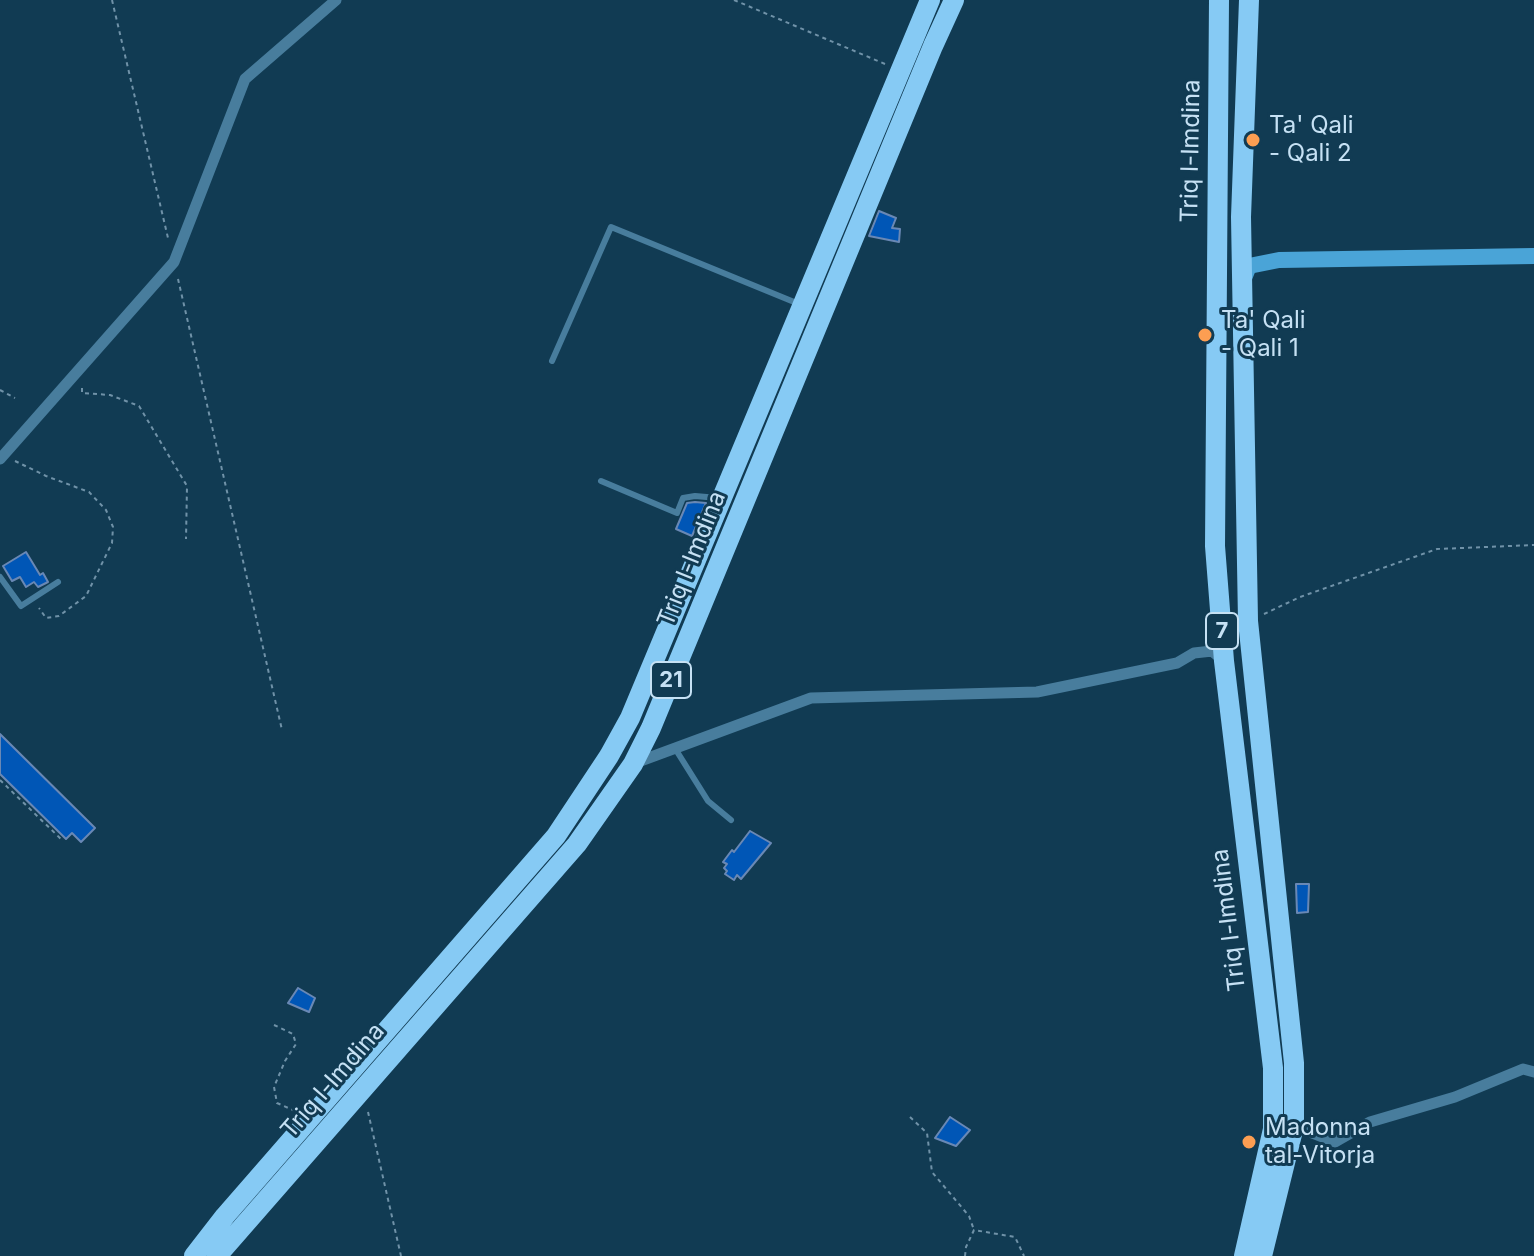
<!DOCTYPE html>
<style>
body{margin:0}
canvas{display:block;background:#113b53}
</style>
<canvas width="1534" height="1256"></canvas>
<script>
const c = document.querySelector('canvas').getContext('2d');
c.lineJoin = 'round';
function paint(path, color) { c.fillStyle = color; c.fill(path, 'evenodd'); }
const toPath = rows => new Path2D(rows.map(r => 'M' + r).join(''));
function stroke(path, color, width, dash) { c.strokeStyle = color; c.lineWidth = width; c.lineCap = dash ? 'butt' : 'round'; c.setLineDash(dash || []); c.stroke(path); }
function write(font, color, halo, rows, align = 'center') {
  c.font = font + ' Inter,sans-serif'; c.lineWidth = 6; c.setLineDash([]); c.textBaseline = 'middle'; c.strokeStyle = halo; c.fillStyle = color; for (const [text, x, y, turn = 0] of rows) {
    c.save(); c.translate(x, y); c.rotate((+turn || 0) * Math.PI / 180); c.textAlign = isNaN(turn) ? turn : align; if (halo) c.strokeText(text, 0, 0); c.fillText(text, 0, 0); c.restore();
  }
}
const building = toPath([
 [879,211,896,218,892,228,900,229,899,242,869,236,879,211],
 [695,502,706,503,692,536,676,529,687,503,695,502],
 [26,552,40,575,43,573,48,582,38,587,34,582,26,587,20,577,12,581,3,566,26,552],
 [0,734,95,828,81,842,72,833,66,839,0,774,0,734],
 [750,831,771,843,741,879,737,875,734,880,725,874,727,871,724,868,727,864,723,862,732,850,734,852,750,831],
 [1296,884,1309,884,1308,912,1297,913,1296,884],
 [298,988,315,998,309,1012,288,1003,298,988],
 [950,1117,970,1130,956,1146,935,1138,950,1117]
]);
const path = toPath([
 [112,0,168,238],
 [734,0,885,64],
 [178,279,282,730],
 [82,388,82,393,110,395,139,406,187,486,186,539],
 [0,390,15,398],
 [15,461,46,476,89,492,106,510,113,527,112,543,86,596,59,616,46,618,39,608],
 [1264,614,1300,597,1437,549,1534,545],
 [0,780,63,841],
 [274,1025,293,1034,296,1044,285,1061,274,1087,277,1103,295,1111],
 [368,1112,401,1256],
 [910,1117,927,1133,932,1172,969,1216,974,1230],
 [965,1256,966,1247,974,1230,1015,1237,1024,1256]
]);
const service = toPath([
 [552,361,611,227,799,304],
 [601,481,677,513,683,498,695,496,718,498],
 [0,577,21,606,58,582],
 [676,750,708,801,731,820]
]);
const minor = toPath([
 [0,459,174,262,245,79,336,0],
 [635,763,811,698,1037,692,1177,663,1194,653,1212,651,1224,661],
 [1294,1126,1335,1142,1370,1122,1455,1097,1523,1069,1534,1072]
]);
const secondary = toPath([
 [1242,283,1249,266,1279,260,1534,256]
]);
const trunk = toPath([
 [1219,0,1215,546,1224,661,1273,1068,1273,1129,1244,1256],
 [1249,0,1241,217,1248,621,1294,1063,1294,1126,1262,1256],
 [194,1256,225,1216,556,836,609,756,630,718,930,0],
 [217,1256,577,844,633,764,651,728,933,46,954,0]
]);
const markers = [
 [1253,140,8,"#fc9e52"],
 [1205,335,8,"#fc9e52"],
 [1249,1142,8,"#fc9e52"]
];
const shields = [
 [1222,631,32],
 [671,680,40]
];
const shieldNames = [
 ["7",1222,631],
 ["21",671,680]
];
const poiNames = [
 ["Ta' Qali",1269,126],
 ["- Qali 2",1269,154],
 ["Ta' Qali",1221,321],
 ["- Qali 1",1221,349],
 ["Madonna",1265,1128],
 ["tal-Vitorja",1265,1156]
];
const streetNames = [
 ["Triq l-Imdina",1191,151,-89],
 ["Triq l-Imdina",692,559,-68],
 ["Triq l-Imdina",1229,920,-97],
 ["Triq l-Imdina",333,1081,-49]
];
paint(building, '#0056b6');
stroke(building, '#6988b5', 2);
stroke(path, '#7092a8', 2, [4, 4]);
stroke(service, '#487d9d', 6);
stroke(minor, '#487d9d', 11);
stroke(secondary, '#4aa4d7', 16);
stroke(trunk, '#86caf4', 20);
for (const [x, y, r, color] of markers) { const dot = new Path2D(); dot.arc(x, y, r, 0, 2 * Math.PI); c.fillStyle = color; c.fill(dot); stroke(dot, '#113b53', 3); }
for (const [x, y, w] of shields) { const box = new Path2D(); box.roundRect(x - w / 2, y - 18, w, 36, 6); c.fillStyle = '#113b53'; c.fill(box); stroke(box, '#c6e1f4', 2); }
write('bold 22px', '#c6e1f4', null, shieldNames);
write('24px', '#c6e1f4', '#113b53', poiNames, 'left');
write('24px', '#c6e1f4', '#113b53', streetNames);
</script>
